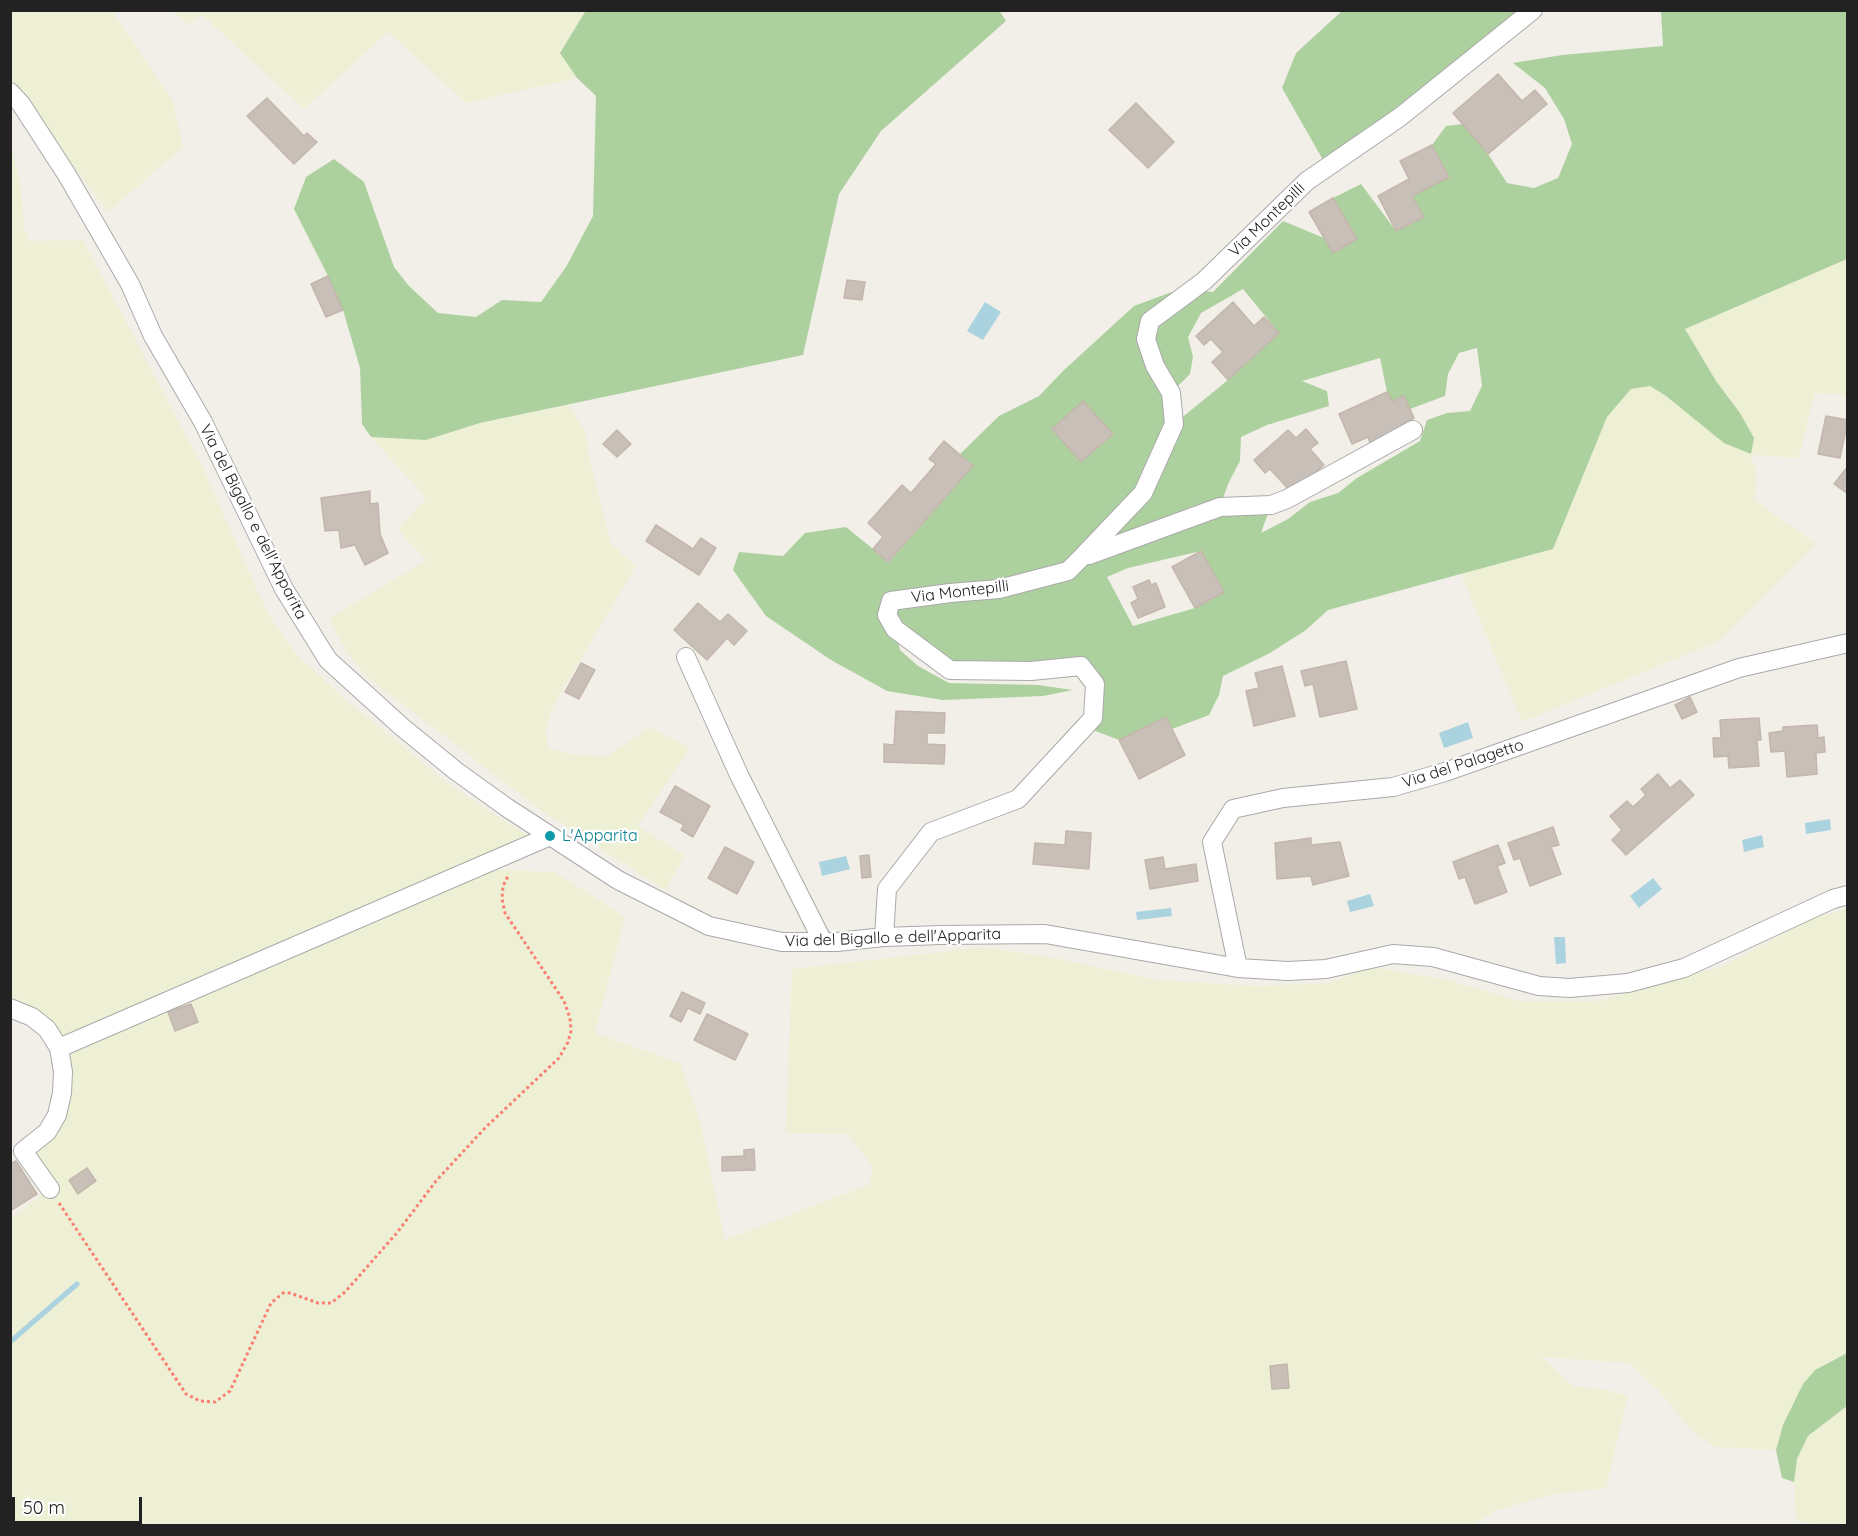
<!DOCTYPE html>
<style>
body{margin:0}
#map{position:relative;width:1858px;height:1536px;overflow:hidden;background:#f2efe9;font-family:Quicksand,sans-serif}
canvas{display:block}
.frame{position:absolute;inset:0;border:12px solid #222;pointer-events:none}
.scale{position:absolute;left:12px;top:1497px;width:130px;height:27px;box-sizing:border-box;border:3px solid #222;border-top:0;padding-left:8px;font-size:18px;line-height:21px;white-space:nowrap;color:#222;-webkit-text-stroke:4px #fff;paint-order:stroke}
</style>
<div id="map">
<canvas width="1858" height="1536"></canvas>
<div class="frame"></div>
<div class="scale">50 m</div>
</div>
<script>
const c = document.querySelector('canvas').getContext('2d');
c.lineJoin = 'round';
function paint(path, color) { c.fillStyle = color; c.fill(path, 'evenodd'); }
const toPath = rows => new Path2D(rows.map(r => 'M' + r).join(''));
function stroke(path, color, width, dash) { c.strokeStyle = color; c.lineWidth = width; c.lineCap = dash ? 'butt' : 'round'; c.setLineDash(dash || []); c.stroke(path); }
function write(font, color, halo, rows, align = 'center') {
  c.font = font + ' Quicksand,sans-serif'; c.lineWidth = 4.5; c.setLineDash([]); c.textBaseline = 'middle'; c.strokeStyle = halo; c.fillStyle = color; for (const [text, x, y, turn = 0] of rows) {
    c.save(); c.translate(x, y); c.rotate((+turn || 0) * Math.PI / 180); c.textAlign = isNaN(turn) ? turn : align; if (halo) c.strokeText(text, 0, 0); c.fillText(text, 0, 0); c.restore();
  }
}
const farmland = toPath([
 [583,10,585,12,560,52,577,78,466,103,388,32,304,109,202,15,188,25,173,11],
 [11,11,112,11,173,101,183,147,108,212,11,84],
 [10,142,21,188,24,227,29,241,83,240,200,462,268,614,296,654,347,701,454,788,537,842,475,869,555,872,625,917,595,1033,680,1063,700,1121,725,1240,870,1184,872,1166,847,1134,786,1133,792,969,985,947,1060,959,1157,980,1257,986,1329,983,1372,967,1448,980,1519,1001,1598,1001,1723,966,1814,918,1847,909,1847,1353,1827,1362,1783,1425,1776,1450,1714,1447,1690,1429,1661,1393,1629,1363,1542,1357,1573,1386,1608,1390,1628,1396,1606,1488,1554,1494,1498,1510,1472,1525,11,1525,11,1219,49,1189,23,1151,57,1115,59,1048,11,1008],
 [1847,259,1847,395,1815,393,1799,458,1751,455,1756,471,1755,500,1816,544,1719,641,1522,722,1461,574,1553,549,1607,417,1631,389,1650,386,1751,454,1754,438,1740,413,1716,381,1685,329],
 [569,405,585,431,590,462,611,544,636,566,556,701,545,729,548,748,576,755,608,756,649,727,690,748,638,826,685,856,665,890,545,813,368,678,346,651,329,619,426,560,398,530,426,498,371,437,426,440,480,423],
 [1847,1406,1847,1525,1823,1525,1796,1520,1794,1482,1797,1459,1808,1436]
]);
const forest = toPath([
 [999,10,1006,21,881,131,839,194,803,355,480,423,426,440,371,437,362,424,360,368,343,310,328,276,294,209,306,177,334,159,364,182,394,267,409,286,438,313,476,317,502,300,541,302,566,267,593,216,596,96,577,78,560,53,585,12,584,11],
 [1342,11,1533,11,1327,167,1282,88,1296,53],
 [1661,11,1847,11,1847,259,1685,329,1716,381,1740,413,1754,438,1751,454,1724,443,1666,396,1650,386,1631,389,1607,417,1553,549,1328,610,1306,630,1270,653,1223,676,1219,695,1209,715,1172,729,1166,717,1119,740,1085,727,1095,684,1081,666,950,670,895,630,900,650,918,666,949,683,1038,685,1073,690,1043,696,943,700,887,691,831,660,766,616,733,570,739,552,783,556,805,533,846,527,889,562,973,466,960,454,999,416,1039,396,1064,370,1134,306,1180,289,1213,292,1283,221,1324,238,1334,253,1357,239,1333,198,1361,184,1396,231,1423,217,1412,196,1449,177,1432,145,1446,126,1463,124,1488,154,1507,183,1534,188,1558,178,1572,144,1564,119,1545,88,1513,63,1562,55,1663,46],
 [1243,289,1279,333,1228,380,1174,424,1171,393,1190,374,1193,357,1188,337,1201,313],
 [1477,348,1482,386,1470,411,1447,413,1427,420,1420,441,1357,478,1338,493,1310,502,1288,519,1261,533,1271,505,1220,507,1228,484,1240,461,1241,437,1267,425,1329,406,1327,391,1302,381,1380,358,1387,392,1392,401,1404,396,1410,409,1445,396,1448,374,1459,353],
 [1201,551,1224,592,1195,608,1133,626,1107,577,1128,568],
 [1847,1353,1847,1406,1808,1436,1797,1459,1794,1482,1782,1478,1776,1450,1783,1425,1803,1384,1815,1370]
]);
const water = toPath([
 [985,302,1001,312,983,340,967,331],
 [1468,722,1473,738,1444,748,1439,733],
 [1830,819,1831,830,1806,834,1805,823],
 [1762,835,1764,847,1744,852,1742,840],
 [846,856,850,869,822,876,819,862],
 [1653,878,1662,889,1639,908,1630,896],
 [1370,894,1374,906,1350,912,1347,901],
 [1171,908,1172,916,1137,920,1136,912],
 [1554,937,1565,937,1566,963,1556,964]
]);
const stream = toPath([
 [10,1342,77,1284]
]);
const building = toPath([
 [1498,74,1522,101,1535,90,1547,104,1488,154,1453,113,1498,74],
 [267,98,304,136,307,133,317,142,294,164,247,116,267,98],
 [1136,103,1174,142,1148,168,1109,130,1136,103],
 [1432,145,1449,177,1412,196,1424,217,1396,231,1378,196,1409,179,1400,161,1432,145],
 [1333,198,1357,239,1333,253,1309,212,1333,198],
 [328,276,343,310,326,317,311,284,328,276],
 [847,280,865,282,862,300,844,298,847,280],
 [1233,302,1254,326,1264,317,1279,333,1228,380,1212,362,1223,352,1211,339,1204,345,1196,336,1233,302],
 [1387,392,1392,401,1404,396,1414,418,1401,424,1404,431,1371,446,1368,437,1352,444,1339,414,1387,392],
 [1083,401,1113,434,1081,462,1052,429,1083,401],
 [1826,416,1848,420,1840,458,1818,454,1826,416],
 [1306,429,1318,443,1310,449,1324,465,1292,493,1270,469,1265,473,1254,460,1288,430,1296,438,1306,429],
 [617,430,631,444,617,457,603,444,617,430],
 [944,441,973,466,888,562,873,549,883,537,868,523,902,485,911,493,936,464,929,459,944,441],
 [1848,466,1848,494,1834,484,1848,466],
 [370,491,370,504,378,503,380,534,388,553,365,565,355,545,341,548,339,530,325,531,321,498,370,491],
 [656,525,693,549,701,538,716,548,699,575,646,541,656,525],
 [1201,551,1224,592,1195,608,1172,567,1201,551],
 [1149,580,1151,585,1156,583,1165,607,1138,618,1131,603,1138,599,1133,587,1149,580],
 [698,603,720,622,728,614,747,631,734,645,727,638,707,660,674,630,698,603],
 [1346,661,1357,709,1320,717,1313,684,1305,686,1301,671,1346,661],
 [581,663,595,670,579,699,565,692,581,663],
 [1282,666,1295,716,1254,726,1246,691,1259,688,1255,673,1282,666],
 [1690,697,1697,712,1682,719,1675,705,1690,697],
 [896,711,945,713,944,733,927,733,927,744,945,745,944,764,884,762,884,744,894,745,896,711],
 [1166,717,1185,755,1139,779,1119,740,1166,717],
 [1759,718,1761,740,1757,740,1759,766,1729,768,1728,756,1714,757,1713,738,1721,738,1720,720,1759,718],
 [1817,725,1818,738,1824,737,1825,752,1816,753,1817,774,1787,777,1785,751,1771,752,1769,733,1783,731,1783,727,1817,725],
 [1658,774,1670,788,1680,780,1694,795,1626,855,1612,840,1622,830,1610,816,1627,801,1633,807,1646,795,1641,789,1658,774],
 [675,786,710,806,693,837,681,830,684,825,660,812,675,786],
 [1553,827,1559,845,1551,847,1561,874,1530,886,1520,858,1514,860,1508,843,1553,827],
 [1066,831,1091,833,1089,869,1033,864,1035,843,1065,845,1066,831],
 [1311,838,1311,845,1340,842,1349,876,1313,885,1311,876,1277,879,1275,843,1311,838],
 [1498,845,1505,863,1497,866,1507,892,1475,904,1465,877,1459,879,1453,862,1498,845],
 [725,847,754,862,737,894,708,878,725,847],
 [869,855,871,877,862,878,860,856,869,855],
 [1163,857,1165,869,1196,864,1198,881,1150,889,1145,860,1163,857],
 [682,992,705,1003,700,1014,688,1008,681,1022,670,1016,682,992],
 [191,1004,198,1022,175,1031,168,1012,191,1004],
 [707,1014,748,1034,735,1060,694,1040,707,1014],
 [754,1149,755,1170,722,1171,722,1157,744,1156,744,1150,754,1149],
 [16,1161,37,1194,10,1211,10,1164,16,1161],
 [87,1168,96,1181,78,1194,69,1180,87,1168],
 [1287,1364,1289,1388,1272,1389,1270,1366,1287,1364]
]);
const path = toPath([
 [59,1203,186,1394,200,1401,215,1402,230,1391,271,1303,283,1293,290,1293,318,1303,331,1303,345,1292,396,1234,436,1181,485,1128,559,1058,568,1042,571,1031,570,1018,564,1001,505,913,502,899,503,886,509,874]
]);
const minor = toPath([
 [10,92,21,104,67,175,130,284,153,336,203,422,284,589,328,660,402,727,456,771,506,807,618,880,709,926,782,942,837,942,884,937,941,935,1045,934,1238,968,1288,971,1326,969,1393,954,1433,957,1539,986,1569,988,1628,983,1684,968,1833,899,1848,895],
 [1089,555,1220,507,1271,505,1287,499,1413,430],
 [686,657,739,775,823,942],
 [884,937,887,889,931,832,1018,799,1093,718,1095,684,1081,666,1031,671,950,670,895,629,887,615,891,601,950,593,999,589,1068,571,1082,557,1143,493,1174,424,1171,393,1155,366,1146,339,1150,321,1204,281,1307,181,1400,117,1533,10],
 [1238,968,1212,842,1233,809,1283,798,1393,787,1445,772,1739,668,1848,643],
 [10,1008,32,1017,47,1029,59,1048,63,1072,62,1093,57,1115,47,1132,23,1151,50,1189],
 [59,1048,550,836]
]);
const markers = [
 [550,836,6,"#0f9aa8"]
];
const streetNames = [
 ["Via Montepilli",1267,220,-44],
 ["Via del Bigallo e dell'Apparita",253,522,63],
 ["Via Montepilli",960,592,-7],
 ["Via del Palagetto",1463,764,-18],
 ["Via del Bigallo e dell'Apparita",893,938,-2]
];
const cultureNames = [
 ["L'Apparita",562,836]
];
paint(farmland, '#eef0d5');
paint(forest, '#add19e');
paint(water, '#aad3df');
stroke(stream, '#aad3df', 5);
paint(building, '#c7bfb8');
stroke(building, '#c4b6ab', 1.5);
stroke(minor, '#a9a9a9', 20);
stroke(path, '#fa8072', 3, [3, 3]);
stroke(minor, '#fff', 18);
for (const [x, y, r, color] of markers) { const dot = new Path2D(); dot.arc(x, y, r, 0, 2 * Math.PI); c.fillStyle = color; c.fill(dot); stroke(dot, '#fff', 2); }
write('16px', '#222', '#fff', streetNames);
write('16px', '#0d838f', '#fff', cultureNames, 'left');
</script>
